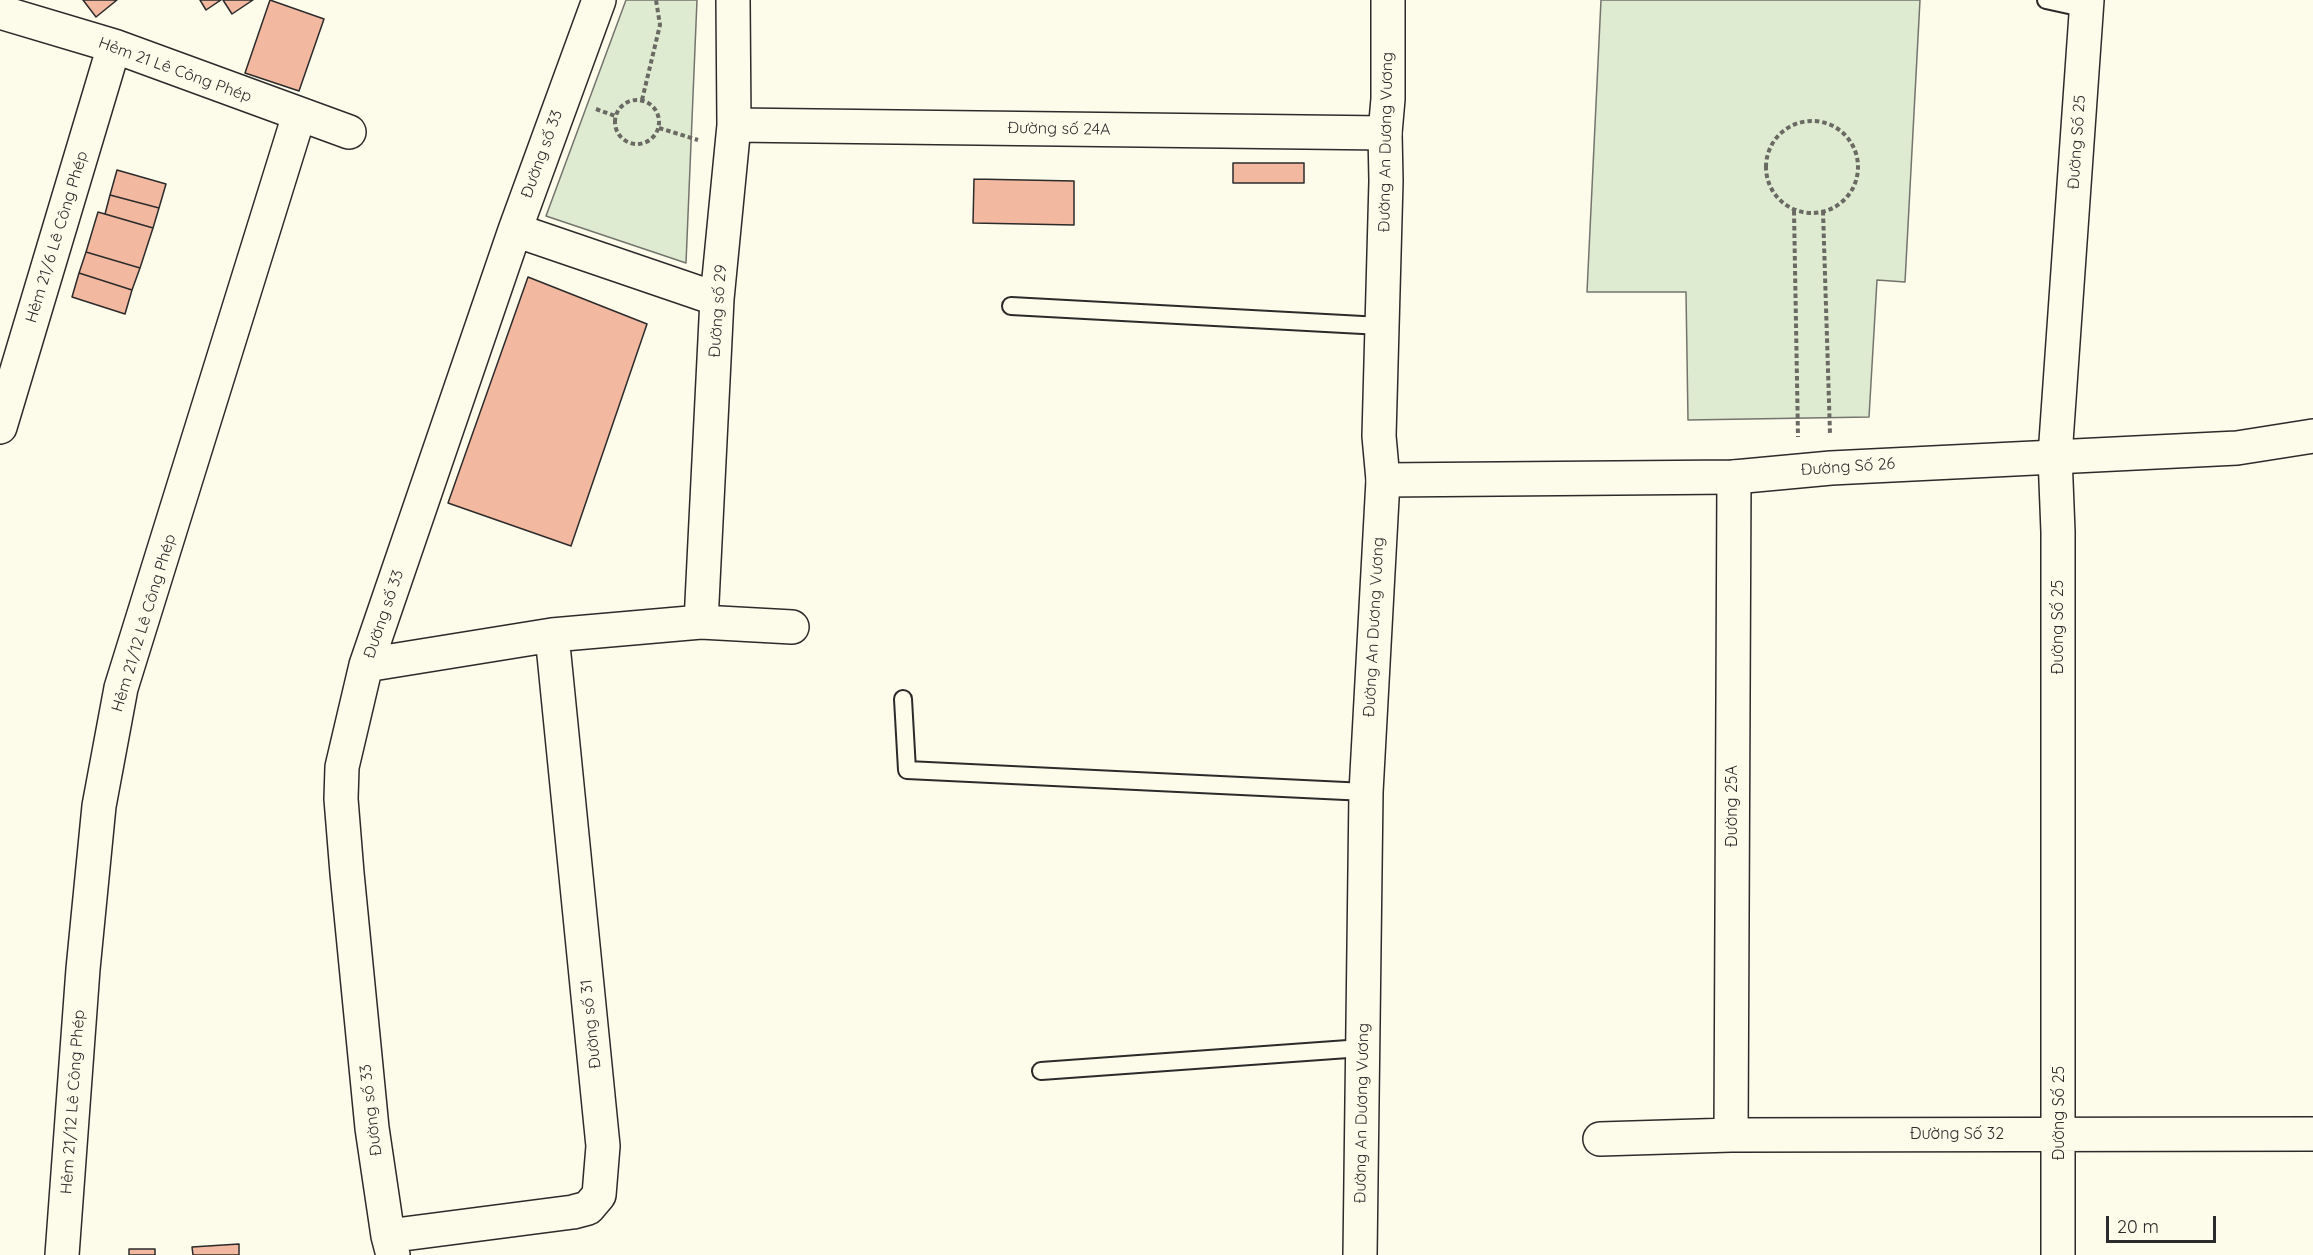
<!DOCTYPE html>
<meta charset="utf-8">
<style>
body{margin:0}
#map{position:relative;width:2313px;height:1255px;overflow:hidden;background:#fdfbea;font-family:Quicksand,sans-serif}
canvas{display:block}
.scale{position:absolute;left:2106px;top:1216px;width:110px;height:27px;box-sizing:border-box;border:3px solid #2b2b2b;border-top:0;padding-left:8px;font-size:18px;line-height:21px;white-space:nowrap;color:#2b2b2b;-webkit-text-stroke:4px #fdfbea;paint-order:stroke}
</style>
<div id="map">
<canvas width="2313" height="1255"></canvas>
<div class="scale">20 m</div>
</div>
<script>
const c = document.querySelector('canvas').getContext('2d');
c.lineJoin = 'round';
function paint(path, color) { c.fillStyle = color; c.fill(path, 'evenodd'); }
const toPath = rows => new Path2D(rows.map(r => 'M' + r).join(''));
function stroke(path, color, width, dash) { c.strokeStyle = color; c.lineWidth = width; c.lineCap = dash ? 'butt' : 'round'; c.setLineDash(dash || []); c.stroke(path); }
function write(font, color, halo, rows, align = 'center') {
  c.font = font + ' Quicksand,sans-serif'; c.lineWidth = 4.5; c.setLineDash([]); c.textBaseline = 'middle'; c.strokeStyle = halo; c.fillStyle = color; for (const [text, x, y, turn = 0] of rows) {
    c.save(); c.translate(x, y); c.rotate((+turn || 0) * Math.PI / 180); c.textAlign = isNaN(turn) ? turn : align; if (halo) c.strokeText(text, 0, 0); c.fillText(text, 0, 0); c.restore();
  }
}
const green = toPath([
 [626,0,697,0,686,263,546,216,626,0],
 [1601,0,1920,0,1905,282,1877,280,1869,417,1688,420,1686,292,1587,292,1601,0]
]);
const building = toPath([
 [83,0,117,0,96,17,83,0],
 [200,0,221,0,206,10,200,0],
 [223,0,253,0,232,14,223,0],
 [270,0,324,19,299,91,245,73,270,0],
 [1233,163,1304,163,1304,183,1233,183,1233,163],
 [117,170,166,184,159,208,110,195,117,170],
 [974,179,1074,181,1074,225,973,223,974,179],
 [110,195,159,208,153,228,105,214,110,195],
 [98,212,153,228,140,268,86,252,98,212],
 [86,252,140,268,132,290,79,273,86,252],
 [79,273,132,290,125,314,72,297,79,273],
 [528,277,647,324,571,546,448,503,528,277],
 [239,1244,239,1255,193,1255,192,1247,239,1244],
 [129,1249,155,1249,155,1255,129,1255,129,1249]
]);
const path = toPath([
 '615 122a22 22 0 1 1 44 0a22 22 0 1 1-44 0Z',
 [642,100,660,25,656,0],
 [596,109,615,116],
 '1766 167a46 46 0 1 1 92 0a46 46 0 1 1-92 0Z',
 [659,128,698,140],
 [1794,211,1798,437],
 [1823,211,1830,434]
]);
const service = toPath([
 [2046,0,2087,9],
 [1011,306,1381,326],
 [903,699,907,770,1366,792],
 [1041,1071,1362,1048]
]);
const minor = toPath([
 [0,12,114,46,349,132],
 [734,125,1385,133],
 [515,230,717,299],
 [0,427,114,46],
 [701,622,792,627],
 [366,665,552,635,701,622,717,299,734,125,733,0],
 [1731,1135,1734,477],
 [1600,1139,1731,1135,2313,1134],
 [388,1236,573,1212,588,1208,599,1195,603,1146,552,635],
 [62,1255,83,969,99,806,121,688,299,115],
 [393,1255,388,1236,372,1128,347,873,341,799,342,767,366,665,515,230,599,0],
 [2058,1255,2058,532,2055,456,2087,0]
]);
const tertiary = toPath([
 [1383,480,1734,477,1831,468,2237,448,2313,436]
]);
const secondary = toPath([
 [1360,1255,1366,792,1383,480,1379,436,1386,181,1385,133,1388,99,1388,0]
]);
const streetNames = [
 ["Hẻm 21 Lê Công Phép",175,70,20],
 ["Đường số 24A",1059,129,1],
 ["Đường An Dương Vương",1386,142,-89],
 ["Đường Số 25",2077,142,-86],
 ["Đường số 33",542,154,-70],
 ["Hẻm 21/6 Lê Công Phép",57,237,-73],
 ["Đường số 29",718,311,-86],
 ["Đường Số 26",1848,467,-4],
 ["Đường số 33",384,614,-71],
 ["Hẻm 21/12 Lê Công Phép",144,623,-73],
 ["Đường An Dương Vương",1374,627,-87],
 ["Đường Số 25",2058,627,-90],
 ["Đường 25A",1732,806,-90],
 ["Đường số 31",591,1024,-96],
 ["Hẻm 21/12 Lê Công Phép",73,1102,-86],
 ["Đường số 33",371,1110,-97],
 ["Đường An Dương Vương",1362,1113,-89],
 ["Đường Số 25",2059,1113,-90],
 ["Đường Số 32",1957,1134]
];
paint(green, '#deebd1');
stroke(green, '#74746e', 1.5);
paint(building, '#f2b8a0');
stroke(building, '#2b2b2b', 1.5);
stroke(service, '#2b2b2b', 20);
stroke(minor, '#2b2b2b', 36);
stroke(tertiary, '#2b2b2b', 36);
stroke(secondary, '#2b2b2b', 36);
stroke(path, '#6a6964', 4, [4.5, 3]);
stroke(service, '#fdfbea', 16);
stroke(minor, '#fdfbea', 33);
stroke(tertiary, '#fdfbea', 33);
stroke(secondary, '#fdfbea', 33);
write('16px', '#2b2b2b', '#fdfbea', streetNames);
</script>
